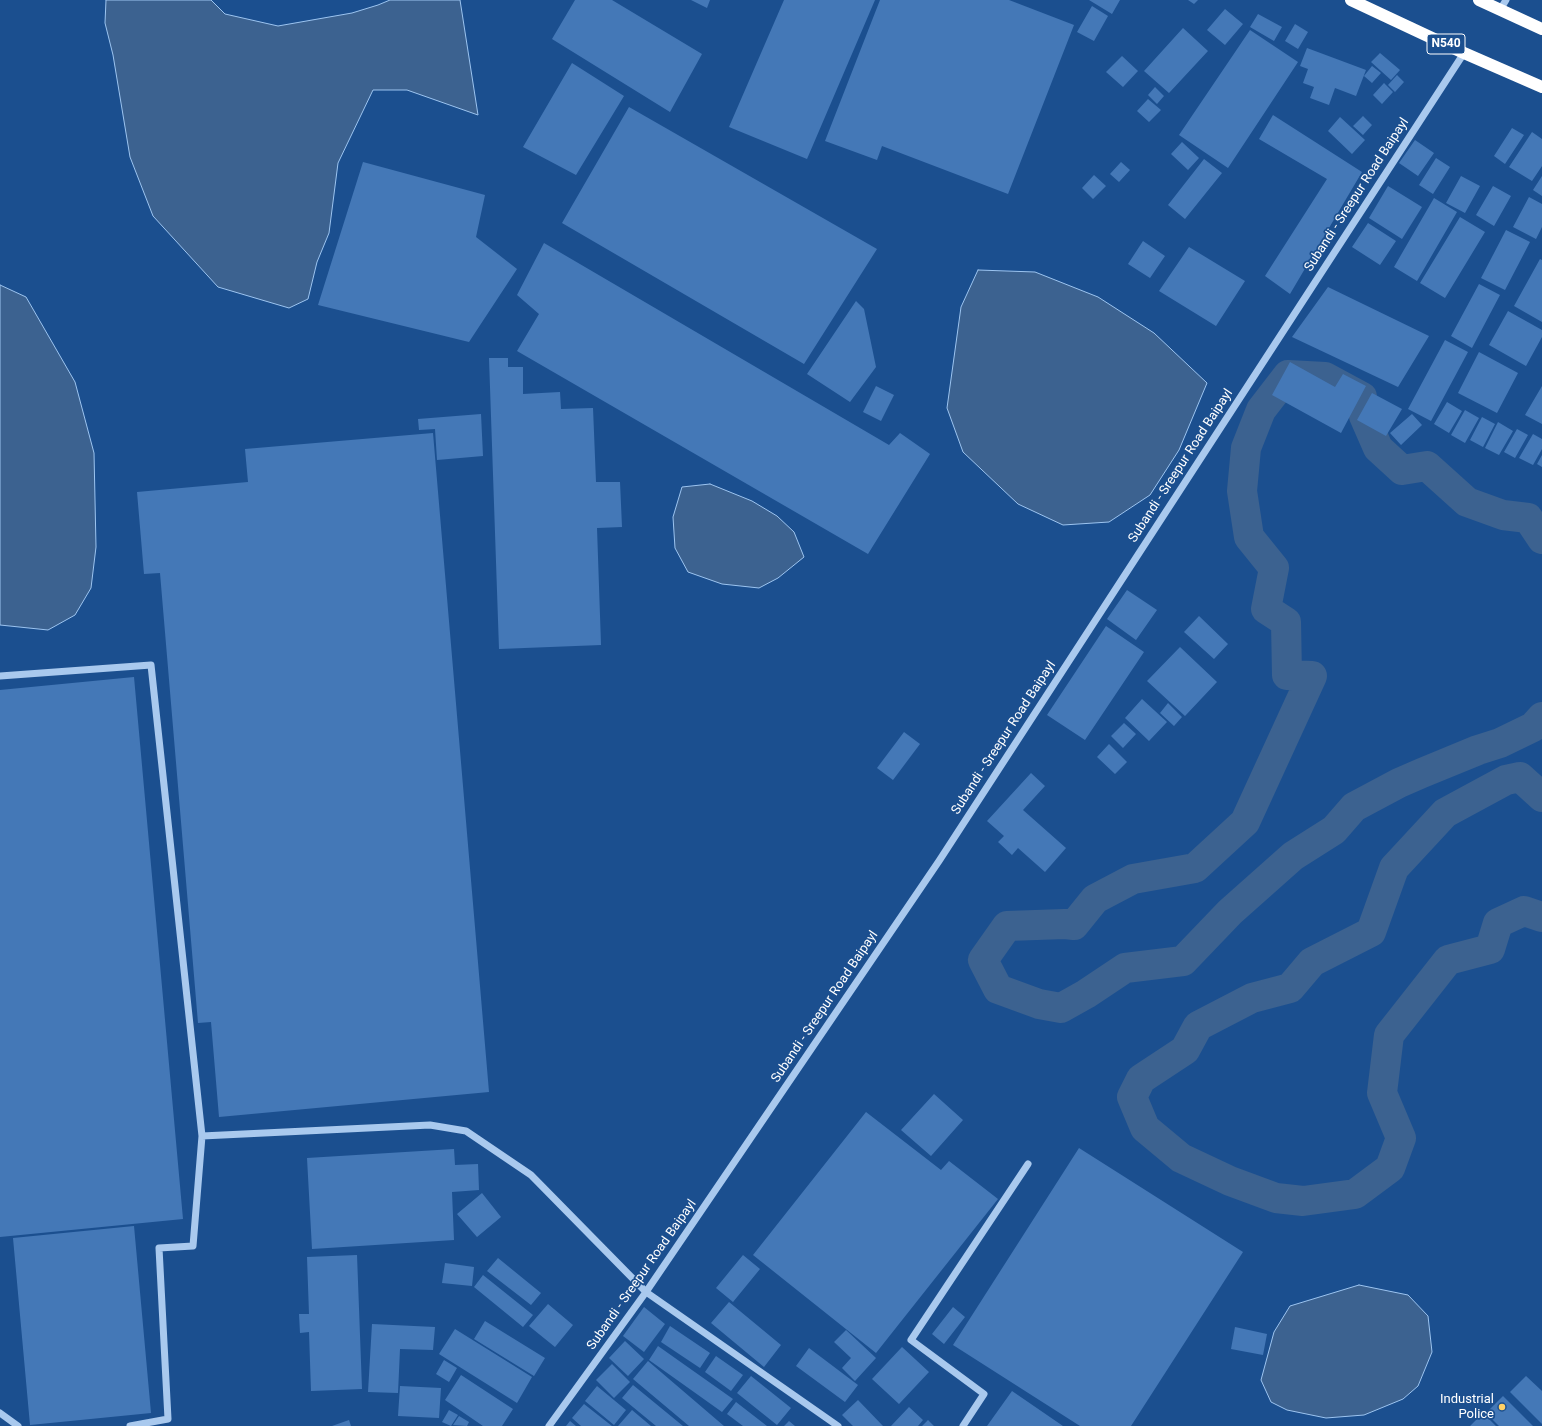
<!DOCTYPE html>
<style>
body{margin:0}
canvas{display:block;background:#1b4f8f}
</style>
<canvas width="1542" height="1426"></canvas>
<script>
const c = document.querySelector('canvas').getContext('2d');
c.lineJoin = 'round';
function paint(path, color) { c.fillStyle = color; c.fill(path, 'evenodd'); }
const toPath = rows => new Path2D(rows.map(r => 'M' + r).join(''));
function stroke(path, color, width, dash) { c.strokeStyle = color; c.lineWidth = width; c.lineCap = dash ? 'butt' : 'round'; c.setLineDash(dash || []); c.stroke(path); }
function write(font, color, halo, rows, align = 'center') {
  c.font = font + ' Roboto,sans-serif'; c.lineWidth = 3.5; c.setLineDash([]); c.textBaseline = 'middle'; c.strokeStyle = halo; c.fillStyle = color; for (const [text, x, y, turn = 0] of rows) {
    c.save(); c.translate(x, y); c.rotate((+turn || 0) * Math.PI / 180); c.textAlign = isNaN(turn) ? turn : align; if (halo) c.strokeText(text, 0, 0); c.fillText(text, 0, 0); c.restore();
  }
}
const water = toPath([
 [106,0,211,0,225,14,278,26,352,13,378,5,390,0,460,0,478,115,407,90,373,90,338,163,329,233,317,262,308,299,289,308,218,287,153,216,130,157,113,55,105,23,106,0],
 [978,270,1035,272,1098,297,1154,333,1207,383,1179,450,1150,495,1109,522,1063,525,1018,504,963,452,947,408,961,307,978,270],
 [0,285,26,297,75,382,94,453,96,547,91,588,75,615,48,630,0,625,0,285],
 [710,484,752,501,777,516,794,532,804,557,778,578,759,588,722,584,688,572,675,548,673,517,682,487,710,484],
 [1359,1285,1408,1295,1428,1316,1432,1352,1418,1386,1403,1399,1364,1415,1326,1418,1287,1410,1271,1402,1261,1380,1274,1332,1290,1306,1359,1285]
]);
const canal = toPath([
 [1542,539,1528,518,1503,515,1467,502,1427,466,1402,470,1378,448,1364,416,1362,397,1325,377,1288,375,1261,410,1246,448,1242,491,1249,537,1274,568,1266,609,1286,622,1287,675,1312,676,1245,822,1195,868,1133,879,1095,899,1074,925,1065,924,1007,926,983,960,998,989,1039,1004,1061,1008,1086,994,1125,968,1183,961,1230,912,1293,856,1334,830,1354,807,1399,783,1422,773,1478,750,1500,743,1533,727,1542,717],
 [1542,797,1520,777,1506,780,1445,813,1394,868,1371,932,1312,962,1290,988,1252,998,1198,1026,1185,1050,1141,1079,1132,1097,1145,1128,1181,1158,1230,1181,1276,1198,1303,1201,1355,1194,1390,1168,1401,1138,1382,1093,1389,1035,1448,960,1490,949,1498,923,1524,911,1542,917]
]);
const building = toPath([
 [575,0,612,0,702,54,670,112,552,39],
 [691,0,710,0,707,8],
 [784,0,875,0,807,159,729,127],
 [880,0,1009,0,1074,25,1008,194,882,146,877,160,825,141],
 [1089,0,1120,0,1112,14],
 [1188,0,1198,0,1194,4],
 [1092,6,1108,16,1094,41,1077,32],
 [1225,9,1243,24,1225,45,1207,30],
 [1258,14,1282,27,1274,41,1250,27],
 [1295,24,1308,32,1298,49,1285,41],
 [1183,28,1208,51,1169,93,1144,71],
 [1250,30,1298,62,1228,168,1179,135],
 [1307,48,1366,70,1356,96,1335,88,1329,105,1310,98,1314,87,1303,83,1308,69,1300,66],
 [1380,53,1400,70,1391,80,1371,62],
 [1122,56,1138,71,1123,87,1106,72],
 [572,63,624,96,576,175,523,147],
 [1372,66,1381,73,1372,83,1364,76],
 [1397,75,1404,82,1395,92,1388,85],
 [1384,83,1393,92,1382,104,1373,95],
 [1155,87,1164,96,1157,104,1148,95],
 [1148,99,1161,110,1149,122,1137,111],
 [629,107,877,249,804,364,562,223],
 [1273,115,1362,172,1290,294,1265,276,1327,179,1259,139],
 [1363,116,1372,125,1363,135,1353,126],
 [1340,117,1365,140,1352,154,1328,131],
 [1512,128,1524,135,1505,164,1494,156],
 [1532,132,1542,139,1542,166,1532,181,1509,167],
 [1415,140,1434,153,1418,176,1399,163],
 [1182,142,1199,158,1188,170,1171,154],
 [1436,158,1450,167,1433,194,1419,185],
 [1204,159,1222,173,1185,219,1168,205],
 [363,162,485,195,476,237,517,269,469,342,318,305],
 [1121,162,1130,170,1119,182,1110,174],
 [1094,175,1106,186,1093,199,1082,188],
 [1461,176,1480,186,1465,213,1446,203],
 [1542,176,1542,196,1533,190],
 [1388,186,1422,207,1402,239,1369,218],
 [1493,186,1511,196,1494,226,1476,215],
 [1529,197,1542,204,1542,227,1536,239,1513,227],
 [1434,198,1457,212,1417,281,1394,267],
 [1460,217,1485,232,1445,298,1420,283],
 [1368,223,1396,241,1380,265,1352,247],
 [1506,230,1530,242,1505,290,1481,278],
 [1143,241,1165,256,1150,278,1128,264],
 [544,243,889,445,900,433,930,454,868,554,517,351,539,314,517,295],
 [1189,247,1245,281,1216,326,1159,291],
 [1540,259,1542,260,1542,322,1514,306],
 [1479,284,1500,295,1472,348,1451,336],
 [1328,287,1429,336,1398,387,1292,337],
 [856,301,864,309,876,367,850,402,807,374],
 [1508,311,1542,330,1542,337,1526,366,1489,345],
 [1445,340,1468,352,1431,421,1408,409],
 [1479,352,1518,373,1497,413,1458,393],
 [489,358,508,358,508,367,523,367,523,394,560,392,561,409,593,408,596,482,620,482,622,527,597,528,601,645,499,649],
 [1290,362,1335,387,1343,374,1366,386,1341,433,1272,395],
 [876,386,894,395,881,421,863,412],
 [1542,386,1542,424,1525,415],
 [1372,393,1402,409,1386,436,1357,420],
 [1447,402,1462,411,1449,433,1434,424],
 [1465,410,1479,418,1465,443,1451,435],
 [481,414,483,456,437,460,435,429,419,430,418,419],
 [1412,414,1422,425,1401,445,1390,433],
 [1482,417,1495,424,1483,447,1470,440],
 [1498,422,1513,431,1499,455,1485,448],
 [1517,429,1528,435,1515,458,1504,452],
 [433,433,489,1092,219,1117,211,1022,198,1023,160,573,144,574,137,492,248,482,245,449],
 [1533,434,1542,439,1542,449,1533,465,1519,458],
 [1542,455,1542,467,1537,464],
 [1127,590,1157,610,1136,640,1107,619],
 [1199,616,1228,644,1214,659,1184,632],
 [1106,626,1144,652,1085,740,1047,715],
 [1180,647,1217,682,1185,716,1147,681],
 [134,677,183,1219,0,1237,0,690],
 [1142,699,1167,722,1149,741,1125,718],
 [1168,703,1182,717,1174,726,1160,713],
 [1124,723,1136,734,1123,748,1111,736],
 [904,732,920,744,893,780,877,768],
 [1109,744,1127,762,1115,774,1097,757],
 [1031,773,1045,786,1023,810,1066,848,1045,872,1018,848,1012,855,998,842,1004,836,987,821],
 [934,1094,963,1120,931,1156,901,1130],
 [866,1112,941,1170,949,1161,998,1199,876,1353,753,1255],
 [1079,1148,1243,1252,1131,1426,1080,1426,953,1345],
 [454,1149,455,1165,478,1164,479,1190,452,1192,454,1240,312,1249,307,1158],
 [482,1193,501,1217,477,1237,457,1214],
 [134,1226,151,1413,30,1425,13,1238],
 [357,1255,362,1389,311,1391,309,1332,300,1333,299,1314,309,1314,307,1257],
 [743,1255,760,1269,733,1302,716,1288],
 [498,1258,541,1293,531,1305,487,1271],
 [445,1263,474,1267,472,1286,442,1283],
 [483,1275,533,1315,523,1327,474,1287],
 [729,1302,781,1345,764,1367,711,1323],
 [548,1304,573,1325,555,1347,529,1326],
 [644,1307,665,1324,644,1352,623,1336],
 [953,1307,965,1317,944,1344,932,1334],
 [485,1321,545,1358,534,1376,474,1339],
 [372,1324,435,1327,433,1350,400,1349,398,1393,368,1392],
 [670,1326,710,1353,700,1368,661,1342],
 [1235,1327,1267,1334,1263,1355,1231,1349],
 [455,1329,532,1377,517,1403,439,1354],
 [846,1330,876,1358,855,1381,842,1368,851,1358,834,1342],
 [625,1341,644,1359,628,1376,609,1358],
 [658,1346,733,1399,722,1412,649,1360],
 [902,1347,929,1372,899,1404,872,1379],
 [809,1348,858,1385,845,1402,796,1366],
 [716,1356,743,1375,731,1391,705,1372],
 [444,1360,457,1368,449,1382,436,1374],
 [648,1361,724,1426,689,1426,633,1379],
 [612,1364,630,1382,614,1398,596,1380],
 [461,1375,513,1409,502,1426,483,1426,445,1400],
 [751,1376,791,1408,777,1425,737,1393],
 [1526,1376,1542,1391,1542,1424,1510,1392],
 [633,1385,683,1426,656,1426,622,1398],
 [400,1386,441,1388,439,1418,398,1416],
 [597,1386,626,1410,614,1425,585,1401],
 [1012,1391,1063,1426,987,1426],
 [1503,1396,1533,1426,1499,1426,1486,1413],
 [858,1400,883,1426,853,1426,842,1415],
 [736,1402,767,1426,743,1426,727,1414],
 [584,1404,612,1426,581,1426,572,1418],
 [909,1407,923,1420,918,1426,891,1426],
 [449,1410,458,1415,451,1426,442,1422],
 [632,1410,651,1426,618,1426],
 [1483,1413,1496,1426,1470,1426],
 [459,1416,469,1422,467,1426,453,1425],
 [349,1420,351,1426,332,1426],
 [928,1420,934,1426,922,1426],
 [570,1421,576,1426,566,1426],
 [789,1421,795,1426,784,1426]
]);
const minor = toPath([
 [1500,10,1506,0],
 [0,676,151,665,202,1136,193,1246,159,1248,168,1419,130,1426],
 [202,1136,430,1125,466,1131,531,1175,646,1292,838,1426],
 [0,1413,18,1426],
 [549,1426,646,1292,939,861,1464,53],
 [963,1426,984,1394,911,1340,1028,1164]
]);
const highway = toPath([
 [1351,0,1464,53,1542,87],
 [1479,0,1542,29]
]);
const markers = [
 [1502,1407,4,"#ffd166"]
];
const shields = [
 [1446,44,38]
];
const shieldNames = [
 ["N540",1446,44]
];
const streetNames = [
 ["Subandi - Sreepur Road Baipayl",1357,195,-57],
 ["Subandi - Sreepur Road Baipayl",1181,466,-57],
 ["Subandi - Sreepur Road Baipayl",1004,738,-57],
 ["Subandi - Sreepur Road Baipayl",825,1007,-56],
 ["Subandi - Sreepur Road Baipayl",642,1275,-55]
];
const poiNames = [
 ["Industrial",1494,1400],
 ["Police",1494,1415]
];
paint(water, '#3c6290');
stroke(water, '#9cc4f0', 1);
stroke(canal, '#3c6290', 30);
paint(building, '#4478b7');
stroke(minor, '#a9c9ee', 7);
stroke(highway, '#fff', 12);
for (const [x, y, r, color] of markers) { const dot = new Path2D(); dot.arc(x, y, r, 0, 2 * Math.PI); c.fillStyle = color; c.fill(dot); stroke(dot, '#1b4f8f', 1.5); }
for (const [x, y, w] of shields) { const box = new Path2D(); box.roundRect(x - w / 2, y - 10, w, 20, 3); c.fillStyle = '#1b4f8f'; c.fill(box); stroke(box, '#fff', 1); }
write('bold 12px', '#fff', null, shieldNames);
write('13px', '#fff', '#1b4f8f', streetNames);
write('13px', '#fff', '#1b4f8f', poiNames, 'right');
</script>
